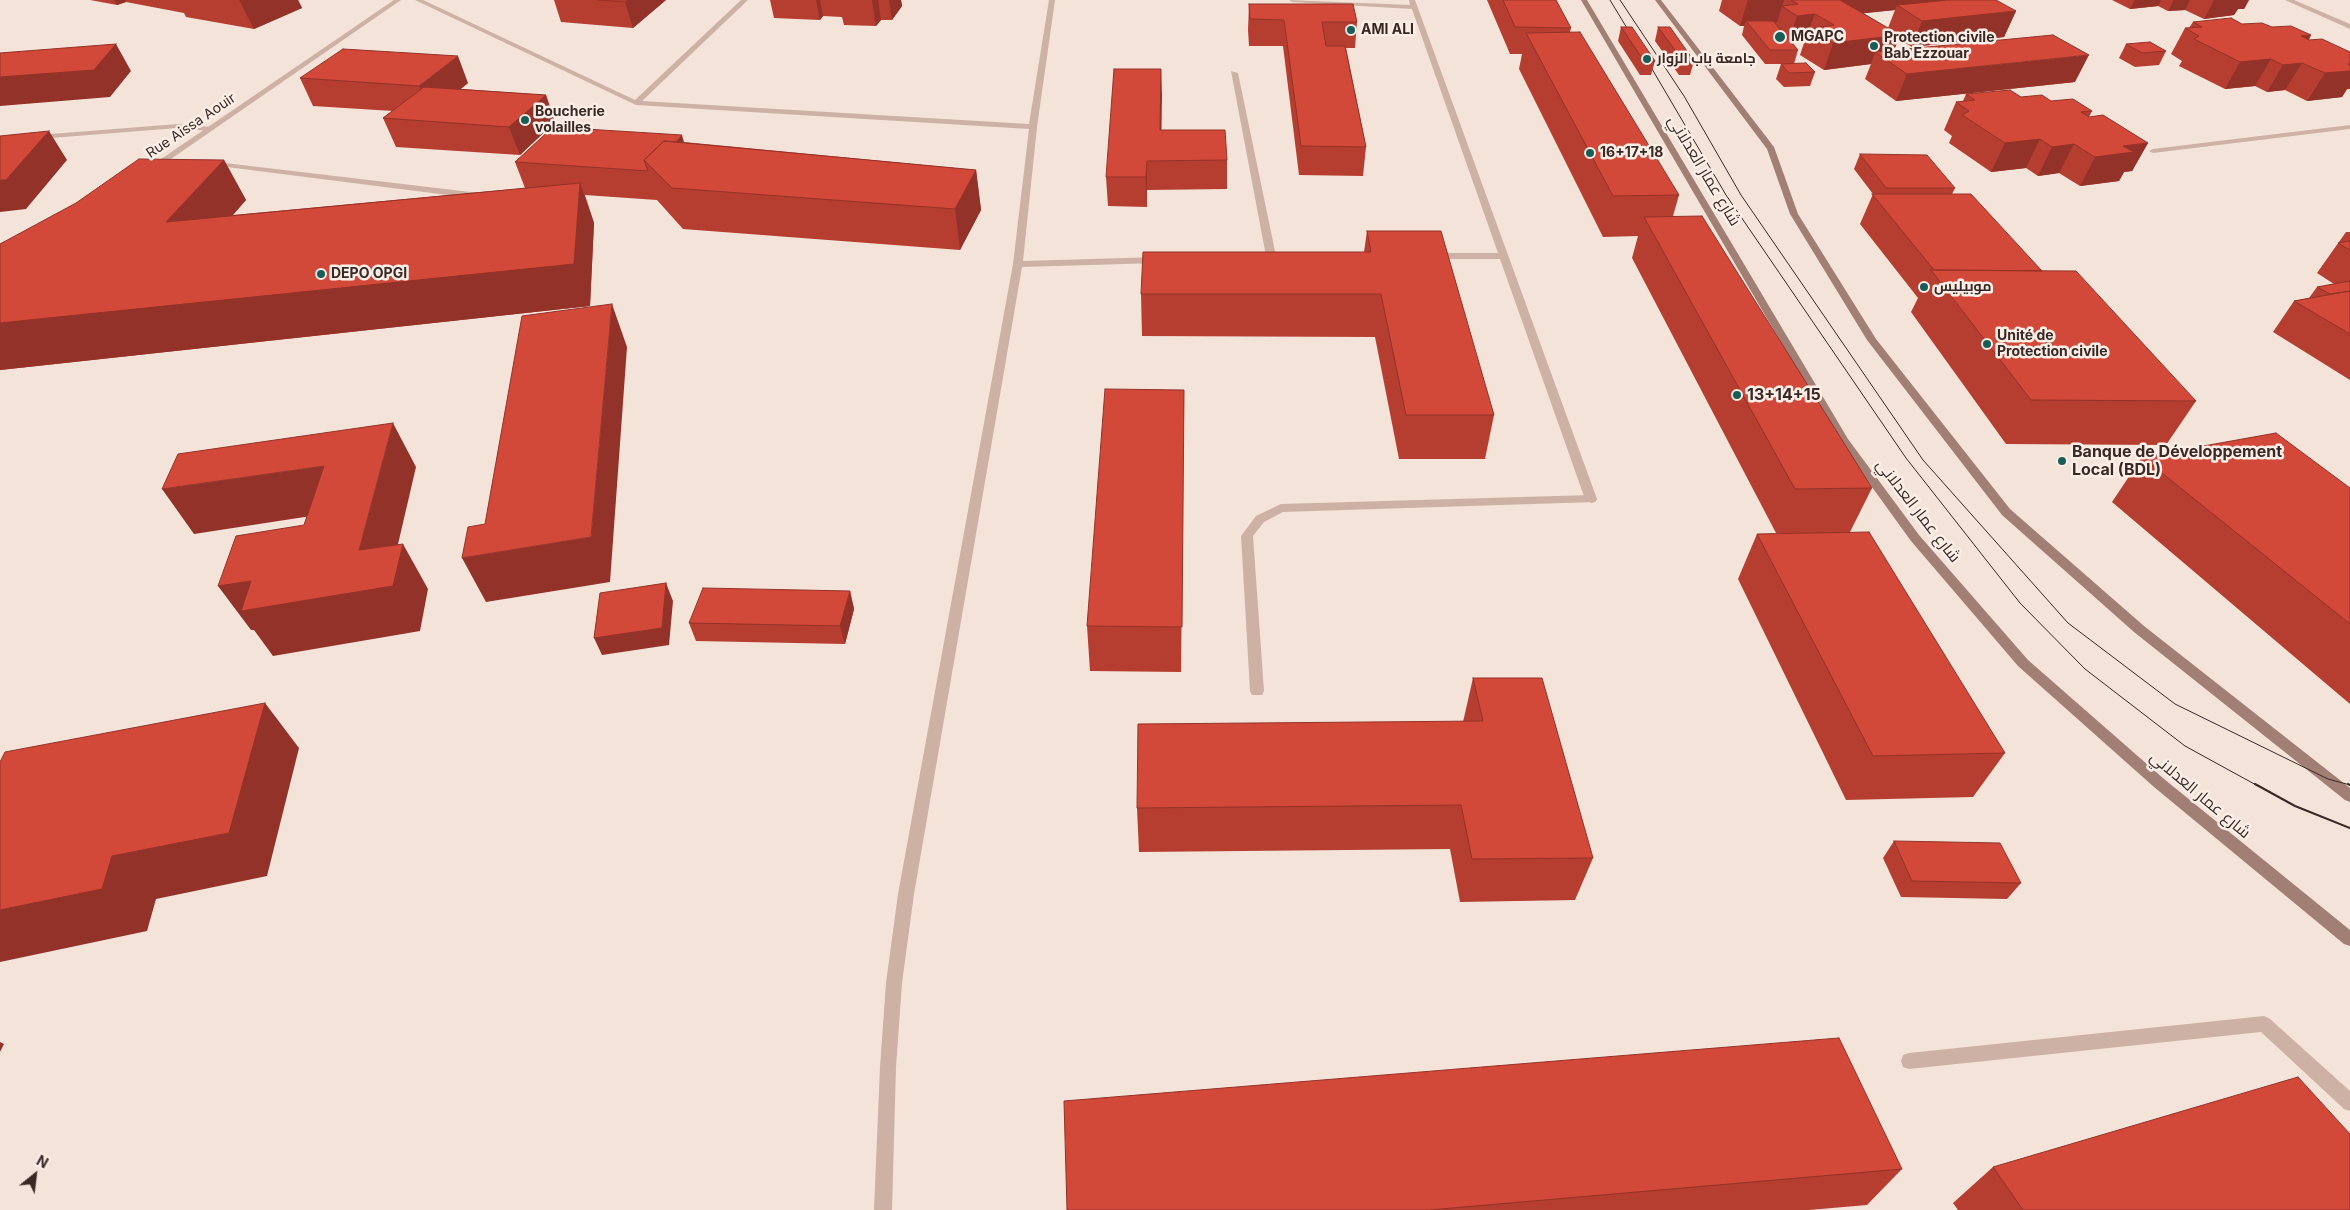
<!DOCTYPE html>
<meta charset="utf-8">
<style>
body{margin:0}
#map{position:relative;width:2350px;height:1210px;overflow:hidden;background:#f4e3d9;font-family:Inter,sans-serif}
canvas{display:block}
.north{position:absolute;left:10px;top:1150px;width:50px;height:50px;-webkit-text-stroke:4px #fbeee6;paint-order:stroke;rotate:29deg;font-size:14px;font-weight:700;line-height:20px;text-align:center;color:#382926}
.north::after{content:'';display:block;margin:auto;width:18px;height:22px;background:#382926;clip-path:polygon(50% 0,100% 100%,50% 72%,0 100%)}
</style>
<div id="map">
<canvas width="2350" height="1210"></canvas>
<div class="north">N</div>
</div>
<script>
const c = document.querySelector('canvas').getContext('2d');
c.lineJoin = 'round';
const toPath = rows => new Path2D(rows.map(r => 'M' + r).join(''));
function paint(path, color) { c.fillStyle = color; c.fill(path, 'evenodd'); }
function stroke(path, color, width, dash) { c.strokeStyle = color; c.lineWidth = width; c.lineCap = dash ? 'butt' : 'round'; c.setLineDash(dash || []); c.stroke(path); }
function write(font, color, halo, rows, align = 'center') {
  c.font = font + ' Inter,Cairo,sans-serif'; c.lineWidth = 5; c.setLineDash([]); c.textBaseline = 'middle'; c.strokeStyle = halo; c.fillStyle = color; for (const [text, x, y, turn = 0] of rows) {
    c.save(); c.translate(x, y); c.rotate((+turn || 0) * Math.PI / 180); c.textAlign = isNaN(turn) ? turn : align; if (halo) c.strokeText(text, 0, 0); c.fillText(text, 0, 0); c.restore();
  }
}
const service = toPath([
 [2285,0,2294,0,2350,24,2350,29,2285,0],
 [1231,71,1238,73,1276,256,1271,259,1266,256,1231,71],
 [178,124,210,127,214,129,210,131,178,128,0,142,0,138,178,124],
 [2350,125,2350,129,2153,153,2149,151,2153,149,2350,125],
 [208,161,479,193,483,196,479,199,211,165,207,163,208,161],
 [1591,495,1595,496,1597,499,1595,502,1283,512,1264,522,1253,536,1264,691,1262,695,1252,695,1250,691,1241,536,1256,516,1281,504,1591,495],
 [2264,1016,2270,1019,2350,1091,2350,1111,2344,1109,2261,1032,1909,1069,1903,1067,1901,1061,1903,1055,1909,1053,2264,1016]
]);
const minor = toPath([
 [394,0,401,0,155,170,148,168,394,0],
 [415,0,423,0,635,100,741,0,748,0,642,101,1029,124,1049,0,1055,0,1037,127,1023,261,1158,257,1163,260,1158,263,1022,267,914,894,902,983,896,1067,892,1210,874,1210,880,1067,886,983,898,894,1013,264,1029,129,636,105,415,0],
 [1289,0,1410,5,1409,0,1415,0,1597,499,1595,502,1591,503,1585,499,1500,259,1431,259,1426,256,1431,253,1498,253,1412,9,1292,2,1289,0]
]);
const secondary = toPath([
 [1581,0,1587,0,1848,439,1919,535,2028,660,2164,779,2350,930,2350,946,2344,944,2154,787,2018,666,1911,541,1838,440,1581,0],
 [1655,0,1661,0,1774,147,1798,214,1876,339,2010,509,2144,626,2350,788,2350,802,2345,800,2134,632,2002,515,1867,340,1790,214,1767,149,1655,0]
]);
const tramFar1 = toPath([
 [1610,0,1633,38],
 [1620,0,1684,96,1741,195,1923,460,2068,623,2175,704,2328,779,2350,785],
 [1645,57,1726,195,1906,458,2020,603,2085,669,2185,746,2258,786]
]);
const tram = toPath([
 [2255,784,2295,806,2350,828],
 [2348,784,2350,785]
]);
const wall = toPath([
 [90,0,298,0,302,8,254,29,186,17,184,13,126,2,117,5],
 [554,0,666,0,633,28,561,22],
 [770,0,901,0,902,6,892,20,881,20,876,26,844,25,842,17,823,16,820,20,774,18],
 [1487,0,1556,0,1571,28,1570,32,1679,195,1673,216,1872,488,1850,532,2005,753,1973,797,1846,800,1738,579,1757,534,1814,533,1776,533,1632,258,1638,236,1603,237,1519,69,1522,54,1510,54],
 [1722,0,1943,0,1942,1,2016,11,2004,37,1912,47,1899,39,1894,50,2075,82,1896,101,1865,79,1871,64,1824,70,1800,55,1805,40,1791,42,1798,50,1794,64,1815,72,1810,86,1784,87,1776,79,1781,64,1765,64,1742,35,1744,26,1740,26,1719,11],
 [1895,10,1888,28,1863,13],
 [2112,0,2249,0,2244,9,2238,9,2234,15,2204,19,2185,10,2168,11,2158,6,2130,9],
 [1249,4,1357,22,1355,48,1346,48,1366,147,1363,176,1299,175,1283,46,1249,46,1248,30],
 [2193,22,2242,24,2272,27,2311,35,2309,40,2350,52,2350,89,2347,89,2342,97,2307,101,2285,90,2267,92,2255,86,2225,89,2179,66,2182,61,2171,54,2185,28,2189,28],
 [1621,27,1655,61,1651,75,1640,75,1618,41],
 [1658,27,1694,61,1690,75,1679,75,1655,41],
 [2126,44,2166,51,2159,65,2135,67,2119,58],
 [1161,69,1161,130,1227,160,1227,189,1147,190,1147,207,1108,206,1106,177],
 [300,78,468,83,461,89,546,95,555,122,520,155,396,147,383,118,393,111,313,106],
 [1966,94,2021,97,2051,101,2092,111,2089,117,2148,143,2132,171,2124,172,2119,181,2080,186,2059,173,2038,176,2026,168,1991,172,1949,143,1952,136,1944,130,1956,102,1963,101],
 [684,142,976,170,981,210,960,250,683,229,657,200,585,195,594,223,590,306,0,370,0,244,224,160,246,200,233,215,525,188,515,162],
 [1860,154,1955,188,1952,194,2196,401,2166,445,2006,444,1911,312,1918,298,1860,224,1873,194,1854,169],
 [1367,231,1494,415,1485,459,1399,459,1375,337,1142,336,1141,294,1364,252],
 [2346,232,2350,232,2350,380,2273,332,2294,301,2309,298,2317,287,2334,284,2317,273],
 [1184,390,1181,672,1090,671,1087,626],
 [2142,457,2350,488,2350,704,2112,502],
 [850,591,854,609,845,644,696,641,689,623],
 [1473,678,1593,858,1575,900,1460,902,1450,849,1139,852,1137,808,1463,722],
 [1894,841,2021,883,2007,899,1901,897,1883,858],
 [1993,1167,2350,1210,1958,1210,1953,1203],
 [1902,1169,1867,1205,1809,1210,1067,1210]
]);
const shadedWall = toPath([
 [114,0,125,0,126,2,117,5],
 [239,0,298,0,302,8,254,29],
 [628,0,666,0,633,28,625,2],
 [816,0,820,0,823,16,820,20],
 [872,0,878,0,881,20,876,26],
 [889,0,901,0,902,6,892,20],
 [1748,0,1784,0,1777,22,1749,25,1746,21,1744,26,1740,26],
 [1824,0,1943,0,1941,5,1897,5,1895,10,1821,18],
 [2135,0,2161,0,2158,6,2130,9],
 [2174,0,2190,0,2185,10,2168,11],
 [2214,0,2249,0,2244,9,2238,9,2234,15,2204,19],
 [2016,11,2004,37,1912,47,1922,21],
 [1815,14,1805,40,1789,42,1797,16],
 [1900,35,1890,61,1875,52,1871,64,1824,70,1833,43],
 [2311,35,2295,62,2301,36],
 [116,44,131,71,110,97,0,106,0,77],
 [2089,55,2075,82,1896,101,1907,74],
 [458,56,468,83,430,113,419,86],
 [2271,59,2255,86,2225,89,2240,62],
 [2302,63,2285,90,2267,92,2283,65],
 [2348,64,2350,64,2350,89,2347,89,2342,97,2307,101,2325,73],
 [1161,69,1162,96,1161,159,1160,130],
 [546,95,555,122,520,155,509,127],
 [49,131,67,160,26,209,0,212,0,180],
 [682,135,690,164,651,167],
 [2040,139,2026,168,1991,172,2005,143],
 [2148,143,2132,171,2124,172,2119,181,2080,186,2095,157,2123,146],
 [2074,144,2059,173,2038,176,2052,147],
 [224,160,246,200,190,263,166,222],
 [1147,161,1147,207,1146,177],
 [976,170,981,210,960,250,955,209],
 [580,183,594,223,590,306,0,370,0,323],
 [612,304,627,347,610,582,486,602,462,558,591,537],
 [393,423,416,467,388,587,403,544,428,589,420,631,273,656,254,630,251,630,218,586,359,550],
 [324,466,350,510,194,534,162,489],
 [666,583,673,601,669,645,602,655,594,638],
 [850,591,854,609,845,644,840,626],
 [265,703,299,748,267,876,156,899,147,931,0,962,0,910,112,856],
 [0,1042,4,1044,0,1052]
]);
const building = toPath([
 [599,0,628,0,625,2,599,0],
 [1503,0,1556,0,1571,28,1515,27,1503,0],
 [1791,0,1840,0,1900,35,1833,43,1809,29,1834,25,1815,14,1797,16,1782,6,1798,4,1791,0],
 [1949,0,1996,0,2016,11,1922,21,1897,5,1949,0],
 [1249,4,1353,4,1357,22,1322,22,1326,46,1345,46,1366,147,1301,146,1284,20,1250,19,1249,4],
 [2231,18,2242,24,2262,23,2272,27,2291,26,2311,35,2301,36,2309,40,2322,39,2350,52,2350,64,2348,64,2350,65,2350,71,2325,73,2302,63,2283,65,2271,59,2240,62,2194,39,2199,36,2185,28,2202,27,2193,22,2231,18],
 [1746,21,1773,21,1798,50,1770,50,1746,21],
 [1621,27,1632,27,1655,61,1644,61,1621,27],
 [1658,27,1670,27,1694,61,1683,61,1658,27],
 [1580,32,1679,195,1613,196,1526,33,1580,32],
 [2053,35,2089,55,1907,74,1875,52,2053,35],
 [2150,42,2166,51,2142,53,2126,44,2150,42],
 [116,44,94,70,0,77,0,53,116,44],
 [343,49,458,56,419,86,300,78,343,49],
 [1806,63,1815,72,1789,73,1781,64,1806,63],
 [1114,69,1161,69,1160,130,1225,130,1227,160,1147,161,1146,177,1106,177,1114,69],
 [424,87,546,95,509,127,383,118,424,87],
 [2010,90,2021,97,2042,95,2051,101,2073,99,2092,111,2081,112,2089,117,2103,115,2148,143,2123,146,2134,152,2095,157,2074,144,2052,147,2040,139,2005,143,1962,115,1969,111,1956,102,1975,100,1966,94,2010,90],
 [553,127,682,135,676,142,664,141,644,160,648,171,515,162,553,127],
 [49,131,6,180,0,180,0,136,49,131],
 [664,141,976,170,955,209,672,188,644,160,664,141],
 [1860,154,1927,155,1955,188,1886,188,1860,154],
 [139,159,224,160,166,222,580,183,574,264,0,323,0,244,76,203,139,159],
 [1872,194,1971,194,2042,271,1934,270,1872,194],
 [1702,216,1872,488,1795,489,1644,217,1702,216],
 [1367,231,1441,231,1494,415,1406,415,1381,294,1141,294,1143,252,1371,252,1367,231],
 [2350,241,2350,250,2338,243,2350,241],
 [1931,270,2076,271,2196,401,2031,400,1931,270],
 [2350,281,2350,291,2330,294,2317,287,2350,281],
 [2350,291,2350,334,2294,301,2350,291],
 [612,304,591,537,462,558,468,527,485,524,522,316,612,304],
 [1105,389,1184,390,1182,627,1087,626,1105,389],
 [393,423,359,550,403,544,393,586,241,611,251,581,218,586,236,536,304,525,324,466,162,489,178,454,393,423],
 [2276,433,2350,488,2350,624,2142,457,2276,433],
 [1869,532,2005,753,1873,756,1757,534,1869,532],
 [666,583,662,628,594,638,600,593,666,583],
 [703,588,850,591,840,626,689,623,703,588],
 [1473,678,1542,678,1593,858,1472,859,1461,805,1137,808,1138,724,1483,721,1473,678],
 [265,703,229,833,112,856,102,889,0,910,0,762,5,752,265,703],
 [1894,841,2000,843,2021,883,1912,881,1894,841],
 [1839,1038,1902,1169,1429,1210,1067,1210,1064,1101,1839,1038],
 [2298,1077,2350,1134,2350,1210,2023,1210,1993,1167,2298,1077]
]);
const markers = [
 [1351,30,5,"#185d58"],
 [1780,37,6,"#185d58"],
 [1874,46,5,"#185d58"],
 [1647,59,5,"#185d58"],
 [525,120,5,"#185d58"],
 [1590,153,5,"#185d58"],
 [321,274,5,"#185d58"],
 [1924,287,5,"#185d58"],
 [1987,344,5,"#185d58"],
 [1737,395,5,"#185d58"],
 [2062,461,5,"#185d58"]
];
const farPoinames = [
 ["AMI ALI",1361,30],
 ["MGAPC",1791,37],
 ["Protection civile",1884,38],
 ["Bab Ezzouar",1884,54],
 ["جامعة باب الزوار",1657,59],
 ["Boucherie",535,112],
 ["volailles",535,128],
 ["16+17+18",1600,153],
 ["DEPO OPGI",331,274],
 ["موبيليس",1934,287],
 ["Unité de",1997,336],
 ["Protection civile",1997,352]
];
const farStreetnames = [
 ["Rue Aissa Aouir",191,126,-34]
];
const streetNames = [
 ["شارع عمار العدلاني",1704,171,59],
 ["شارع عمار العدلاني",1918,511,52],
 ["شارع عمار العدلاني",2200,795,40]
];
const poiNames = [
 ["13+14+15",1747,395],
 ["Banque de Développement",2072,452],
 ["Local (BDL)",2072,470]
];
paint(service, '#cdb1a4');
paint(minor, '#cdb1a4');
paint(secondary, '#a17f75');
stroke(tramFar1, '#382926', 1);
stroke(tram, '#382926', 2);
paint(wall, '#b53e31');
paint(shadedWall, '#933228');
paint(building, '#d24839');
stroke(building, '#933228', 1);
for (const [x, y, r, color] of markers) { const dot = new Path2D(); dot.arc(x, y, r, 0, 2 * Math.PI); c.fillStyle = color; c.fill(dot); stroke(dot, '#fbeee6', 2); }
write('bold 14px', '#382926', '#fbeee6', farPoinames, 'left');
write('14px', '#382926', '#fbeee6', farStreetnames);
write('16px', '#382926', '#fbeee6', streetNames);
write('bold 16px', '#382926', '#fbeee6', poiNames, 'left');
</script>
